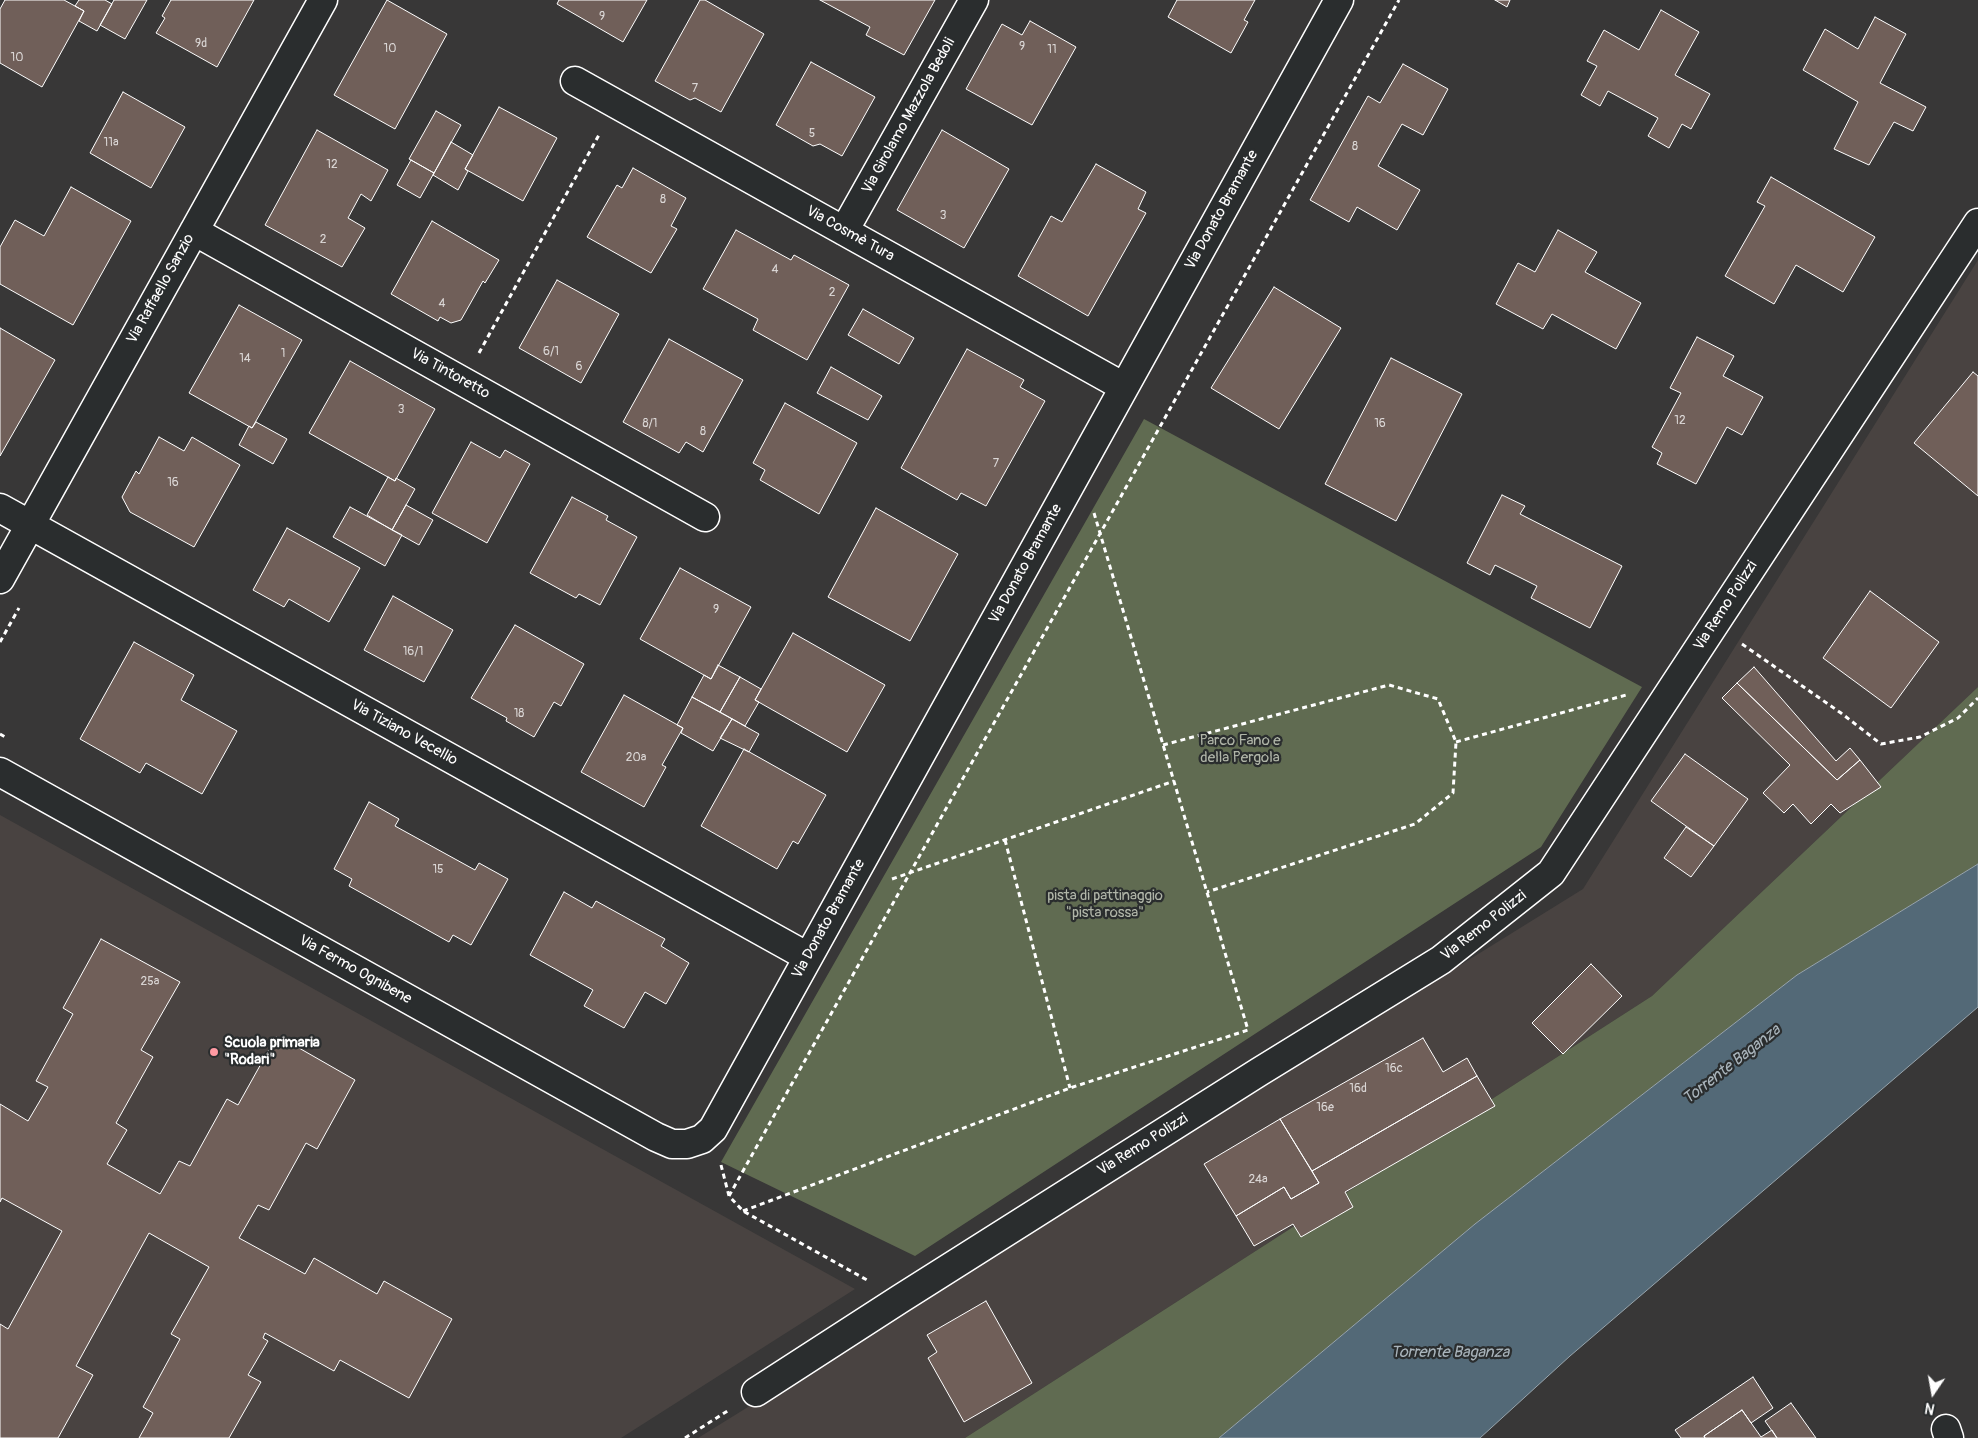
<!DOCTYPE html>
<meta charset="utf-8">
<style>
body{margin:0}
#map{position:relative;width:1978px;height:1438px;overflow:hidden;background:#383737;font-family:Pangolin,sans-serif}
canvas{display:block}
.north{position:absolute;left:1908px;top:1368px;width:50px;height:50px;-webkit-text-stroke:4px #2a2d2e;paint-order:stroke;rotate:192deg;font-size:14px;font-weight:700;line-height:20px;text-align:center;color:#fff}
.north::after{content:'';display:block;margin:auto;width:18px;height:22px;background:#fff;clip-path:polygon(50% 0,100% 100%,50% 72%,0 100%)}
</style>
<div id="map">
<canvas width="1978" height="1438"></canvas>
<div class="north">N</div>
</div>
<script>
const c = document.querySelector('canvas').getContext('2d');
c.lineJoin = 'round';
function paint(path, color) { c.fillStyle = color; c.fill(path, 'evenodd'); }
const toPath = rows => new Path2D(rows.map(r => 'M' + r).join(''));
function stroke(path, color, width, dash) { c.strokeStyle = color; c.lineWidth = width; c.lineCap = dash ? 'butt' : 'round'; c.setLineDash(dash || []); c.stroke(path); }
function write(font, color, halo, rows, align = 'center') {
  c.font = font + ' Pangolin,sans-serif'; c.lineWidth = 4.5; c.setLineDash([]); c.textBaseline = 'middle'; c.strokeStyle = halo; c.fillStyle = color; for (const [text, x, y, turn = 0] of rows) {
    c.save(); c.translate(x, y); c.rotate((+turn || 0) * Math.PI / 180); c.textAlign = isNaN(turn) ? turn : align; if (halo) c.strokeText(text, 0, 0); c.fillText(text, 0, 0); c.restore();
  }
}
const built = toPath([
 [1978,260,1978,687,1652,996,965,1438,698,1438,1583,889],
 [0,815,855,1289,621,1438,0,1438]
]);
const green = toPath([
 [1144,419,1642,687,1541,847,915,1256,721,1162],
 [1978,687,1978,864,1797,975,1475,1224,1219,1438,965,1438,1652,996]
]);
const water = toPath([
 [1978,864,1978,1007,1570,1356,1480,1438,1219,1438,1475,1224,1797,975,1978,864]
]);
const building = toPath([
 [5,0,64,0,84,11,42,87,0,63,0,9,5,0],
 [79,0,105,0,112,4,97,31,79,21,84,11,75,6,79,0],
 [114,0,147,0,125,39,100,25,114,0],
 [171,0,254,0,217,67,156,33,165,18,162,16,171,0],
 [387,0,447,34,395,129,334,95,387,0],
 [559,0,647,0,623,42,557,4,559,0],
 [700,0,705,0,764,34,721,112,695,98,690,100,655,81,700,0],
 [820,0,935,0,904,55,866,35,870,27,820,0],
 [1177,0,1255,0,1244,20,1248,22,1231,53,1168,17,1177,0],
 [1495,0,1510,0,1507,7,1495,0],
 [1661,10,1699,32,1675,75,1710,94,1691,129,1682,124,1669,148,1648,136,1658,118,1608,91,1600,106,1581,95,1597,66,1587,61,1604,30,1639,50,1661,10],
 [1875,17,1906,34,1880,83,1926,107,1913,131,1894,122,1869,165,1834,149,1858,102,1803,70,1825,29,1858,49,1875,17],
 [1030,21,1076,47,1032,125,966,89,1002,24,1022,35,1030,21],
 [811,62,875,97,842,156,820,144,813,146,776,125,811,62],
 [1403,64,1448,89,1423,135,1402,124,1378,166,1420,190,1397,230,1357,207,1349,222,1310,200,1368,96,1380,103,1403,64],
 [123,92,185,127,151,188,90,153,123,92],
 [499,107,557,138,523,201,465,169,499,107],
 [436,111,461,125,434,173,409,159,436,111],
 [317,130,388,170,371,201,361,194,348,218,365,228,342,267,265,225,317,130],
 [942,130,1009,169,964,248,897,210,942,130],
 [451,142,473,155,465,169,468,171,458,190,433,175,451,142],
 [411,160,434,173,420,198,397,185,411,160],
 [1096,164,1146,192,1138,209,1146,213,1088,316,1018,276,1051,216,1062,222,1096,164],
 [633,168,686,198,671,226,677,229,651,273,587,237,617,185,622,188,633,168],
 [1771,177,1875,237,1843,292,1796,265,1774,304,1725,276,1765,206,1757,202,1771,177],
 [71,187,131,221,73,325,0,284,0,247,15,220,44,236,71,187],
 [432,221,499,260,485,283,483,281,461,320,451,323,440,317,438,321,391,294,432,221],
 [736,230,791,260,794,255,849,285,807,360,753,330,758,319,703,289,736,230],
 [1558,230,1597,252,1585,272,1641,303,1616,349,1552,314,1543,329,1496,304,1518,263,1535,272,1558,230],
 [557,280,619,314,581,383,519,348,557,280],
 [1274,287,1341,328,1279,429,1211,388,1274,287],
 [239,305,302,340,252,428,189,393,239,305],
 [863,309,914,338,899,364,848,335,863,309],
 [0,328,55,360,0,456,0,328],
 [1697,337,1734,356,1723,376,1763,397,1742,435,1727,427,1696,484,1657,464,1662,453,1652,447,1681,393,1670,388,1697,337],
 [669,339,743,380,703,452,686,442,679,453,623,422,669,339],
 [967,349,1024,380,1020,387,1045,401,986,506,961,493,957,500,901,468,967,349],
 [1391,358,1462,394,1396,521,1325,484,1391,358],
 [350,361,435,409,395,481,309,433,350,361],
 [831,367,882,396,868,420,817,393,831,367],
 [1973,372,1978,376,1978,496,1914,443,1973,372],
 [785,403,857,443,819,514,760,480,765,470,753,463,785,403],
 [256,422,287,439,273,464,239,445,249,426,252,428,256,422],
 [159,437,184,451,192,437,240,465,194,547,130,512,122,497,136,471,139,474,159,437],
 [471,442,500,458,505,450,530,464,487,543,432,513,471,442],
 [388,477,395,481,396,478,415,489,392,530,367,515,388,477],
 [1502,495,1525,506,1520,514,1622,566,1590,628,1531,598,1537,586,1495,565,1490,575,1467,563,1502,495],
 [572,497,608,516,606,520,637,537,600,605,579,594,576,598,530,573,572,497],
 [406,505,433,520,419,545,392,530,406,505],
 [350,507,402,535,385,566,333,537,350,507],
 [876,508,958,554,910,641,828,597,876,508],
 [287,528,360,568,329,622,289,599,284,607,253,590,287,528],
 [680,568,751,607,711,679,640,639,680,568],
 [1870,591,1939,642,1891,708,1823,658,1870,591],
 [393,596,453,630,424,682,364,650,393,596],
 [515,625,584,664,561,706,554,702,534,737,506,721,507,718,471,698,515,625],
 [793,633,885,685,847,752,755,700,793,633],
 [134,642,194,675,181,700,237,731,202,794,146,763,140,773,80,739,134,642],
 [718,665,740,677,720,712,692,697,704,675,711,679,718,665],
 [1754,667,1836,761,1850,748,1860,760,1837,780,1737,683,1754,667],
 [740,677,761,689,755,700,759,702,745,726,720,712,740,677],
 [1737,683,1837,780,1860,760,1881,787,1840,813,1831,804,1811,824,1793,804,1784,813,1763,793,1790,765,1722,698,1737,683],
 [624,695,683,728,662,765,666,767,644,807,581,772,624,695],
 [692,697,732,719,713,751,681,733,683,728,677,725,692,697],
 [732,719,759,734,749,752,720,738,732,719],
 [744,749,826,795,798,844,793,841,777,869,701,826,744,749],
 [1685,754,1748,799,1714,846,1651,801,1685,754],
 [369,802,399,819,395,826,475,870,479,863,508,879,471,945,453,935,449,942,349,886,352,879,334,869,369,802],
 [1686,827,1714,846,1691,877,1664,858,1686,827],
 [564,892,592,908,596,901,665,939,661,946,689,963,666,1004,645,992,624,1028,584,1006,593,990,530,955,564,892],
 [101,939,180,982,141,1050,153,1057,116,1123,127,1130,107,1164,160,1194,179,1161,190,1166,227,1099,238,1105,276,1037,284,1042,285,1040,355,1080,317,1149,306,1143,269,1210,258,1205,239,1238,305,1274,314,1258,377,1294,384,1281,452,1319,409,1398,340,1360,334,1371,265,1333,263,1338,268,1341,248,1375,261,1382,229,1438,139,1438,153,1413,143,1407,180,1339,171,1334,209,1267,149,1233,76,1366,93,1375,58,1438,0,1438,0,1324,8,1329,62,1231,2,1198,0,1202,0,1104,28,1121,48,1087,36,1081,73,1014,63,1008,101,939],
 [1591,964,1622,996,1563,1054,1532,1023,1591,964],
 [1423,1038,1443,1072,1467,1058,1477,1076,1312,1171,1280,1119,1423,1038],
 [1477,1076,1495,1106,1345,1192,1353,1207,1301,1237,1293,1224,1254,1246,1236,1216,1284,1187,1291,1199,1319,1183,1312,1171,1477,1076],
 [1280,1119,1319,1183,1291,1199,1284,1187,1236,1216,1204,1164,1280,1119],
 [986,1301,1032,1383,964,1422,928,1358,937,1352,927,1335,986,1301],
 [1753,1377,1773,1408,1751,1423,1742,1410,1704,1436,1705,1438,1681,1438,1675,1430,1753,1377],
 [1791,1403,1816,1438,1777,1438,1765,1421,1791,1403],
 [1742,1410,1761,1437,1772,1430,1777,1438,1705,1438,1704,1436,1742,1410]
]);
const path = toPath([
 [479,353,600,133],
 [0,642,19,608],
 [1742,644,1841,713,1881,744,1920,737,1958,718,1978,698],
 [0,734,7,738],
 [1456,742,1626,695],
 [1163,745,1389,685,1438,699,1456,742,1453,793,1415,824,1207,892],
 [1005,840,1070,1088],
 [892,879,1174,781],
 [721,1165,729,1196,743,1211,867,1280],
 [729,1196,1399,0],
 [743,1211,1070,1088,1248,1030,1094,513],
 [685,1438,729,1410]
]);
const minor = toPath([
 [575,81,1124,387],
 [194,231,705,517],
 [844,231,974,0],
 [0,508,808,957],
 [0,579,323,0],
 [0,772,656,1137,672,1144,687,1144,702,1139,713,1129,1339,0],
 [756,1392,900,1299,1259,1072,1441,960,1551,873,1978,223],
 [1946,1429,1949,1438]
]);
const markers = [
 [214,1052,5,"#ff9aa2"]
];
const numberNames = [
 ["9",602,17],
 ["9d",201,44],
 ["9",1022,47],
 ["10",390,49],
 ["11",1052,50],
 ["10",17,58],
 ["7",695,89],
 ["5",812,134],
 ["11a",111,143],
 ["8",1355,147],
 ["12",332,165],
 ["8",663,200],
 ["3",943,216],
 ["2",323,240],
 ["4",775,270],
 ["2",832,293],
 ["4",442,304],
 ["6/1",551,352],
 ["1",283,354],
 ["14",245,359],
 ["6",579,367],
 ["3",401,410],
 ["12",1680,421],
 ["8/1",650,424],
 ["16",1380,424],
 ["8",703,432],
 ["7",996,464],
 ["16",173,483],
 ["9",716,610],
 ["16/1",413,652],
 ["18",519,714],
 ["20a",636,758],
 ["15",438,870],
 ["25a",150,982],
 ["16c",1394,1069],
 ["16d",1358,1089],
 ["16e",1325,1108],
 ["24a",1258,1180]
];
const streetNames = [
 ["Via Girolamo Mazzola Bedoli",909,116,-61],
 ["Via Donato Bramante",1222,210,-61],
 ["Via Cosmè Tura",850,234,29],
 ["Via Raffaello Sanzio",161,289,-61],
 ["Via Tintoretto",450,374,29],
 ["Via Donato Bramante",1026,564,-61],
 ["Via Remo Polizzi",1726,606,-57],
 ["Via Tiziano Vecellio",404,733,29],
 ["Via Donato Bramante",829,919,-61],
 ["Via Remo Polizzi",1484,926,-38],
 ["Via Fermo Ognibene",355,970,29],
 ["Via Remo Polizzi",1143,1145,-32]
];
const parkNames = [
 ["Parco Fano e",1240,741],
 ["della Pergola",1240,758],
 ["pista di pattinaggio",1105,896],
 ["\"pista rossa\"",1105,913]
];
const poiNames = [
 ["Scuola primaria",224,1043],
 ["\"Rodari\"",224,1060]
];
const waterNames = [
 ["Torrente Baganza",1732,1065,-38],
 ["Torrente Baganza",1450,1353]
];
paint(built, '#494341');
paint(green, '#606b51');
paint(water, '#536977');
stroke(water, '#98a5ad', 1);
paint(building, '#705f59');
stroke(building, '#fff', 1);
stroke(minor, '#fff', 31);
stroke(path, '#fff', 3, [5, 4]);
stroke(minor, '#2a2d2e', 28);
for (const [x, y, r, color] of markers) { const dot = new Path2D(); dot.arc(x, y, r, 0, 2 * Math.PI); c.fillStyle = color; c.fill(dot); stroke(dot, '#2a2d2e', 2); }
write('12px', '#dbd7d6', null, numberNames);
write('15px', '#fff', '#2a2d2e', streetNames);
write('15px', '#b0b5a8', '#2a2d2e', parkNames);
write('bold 15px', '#fff', '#2a2d2e', poiNames, 'left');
write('italic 16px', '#a9b4bb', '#2a2d2e', waterNames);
</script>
